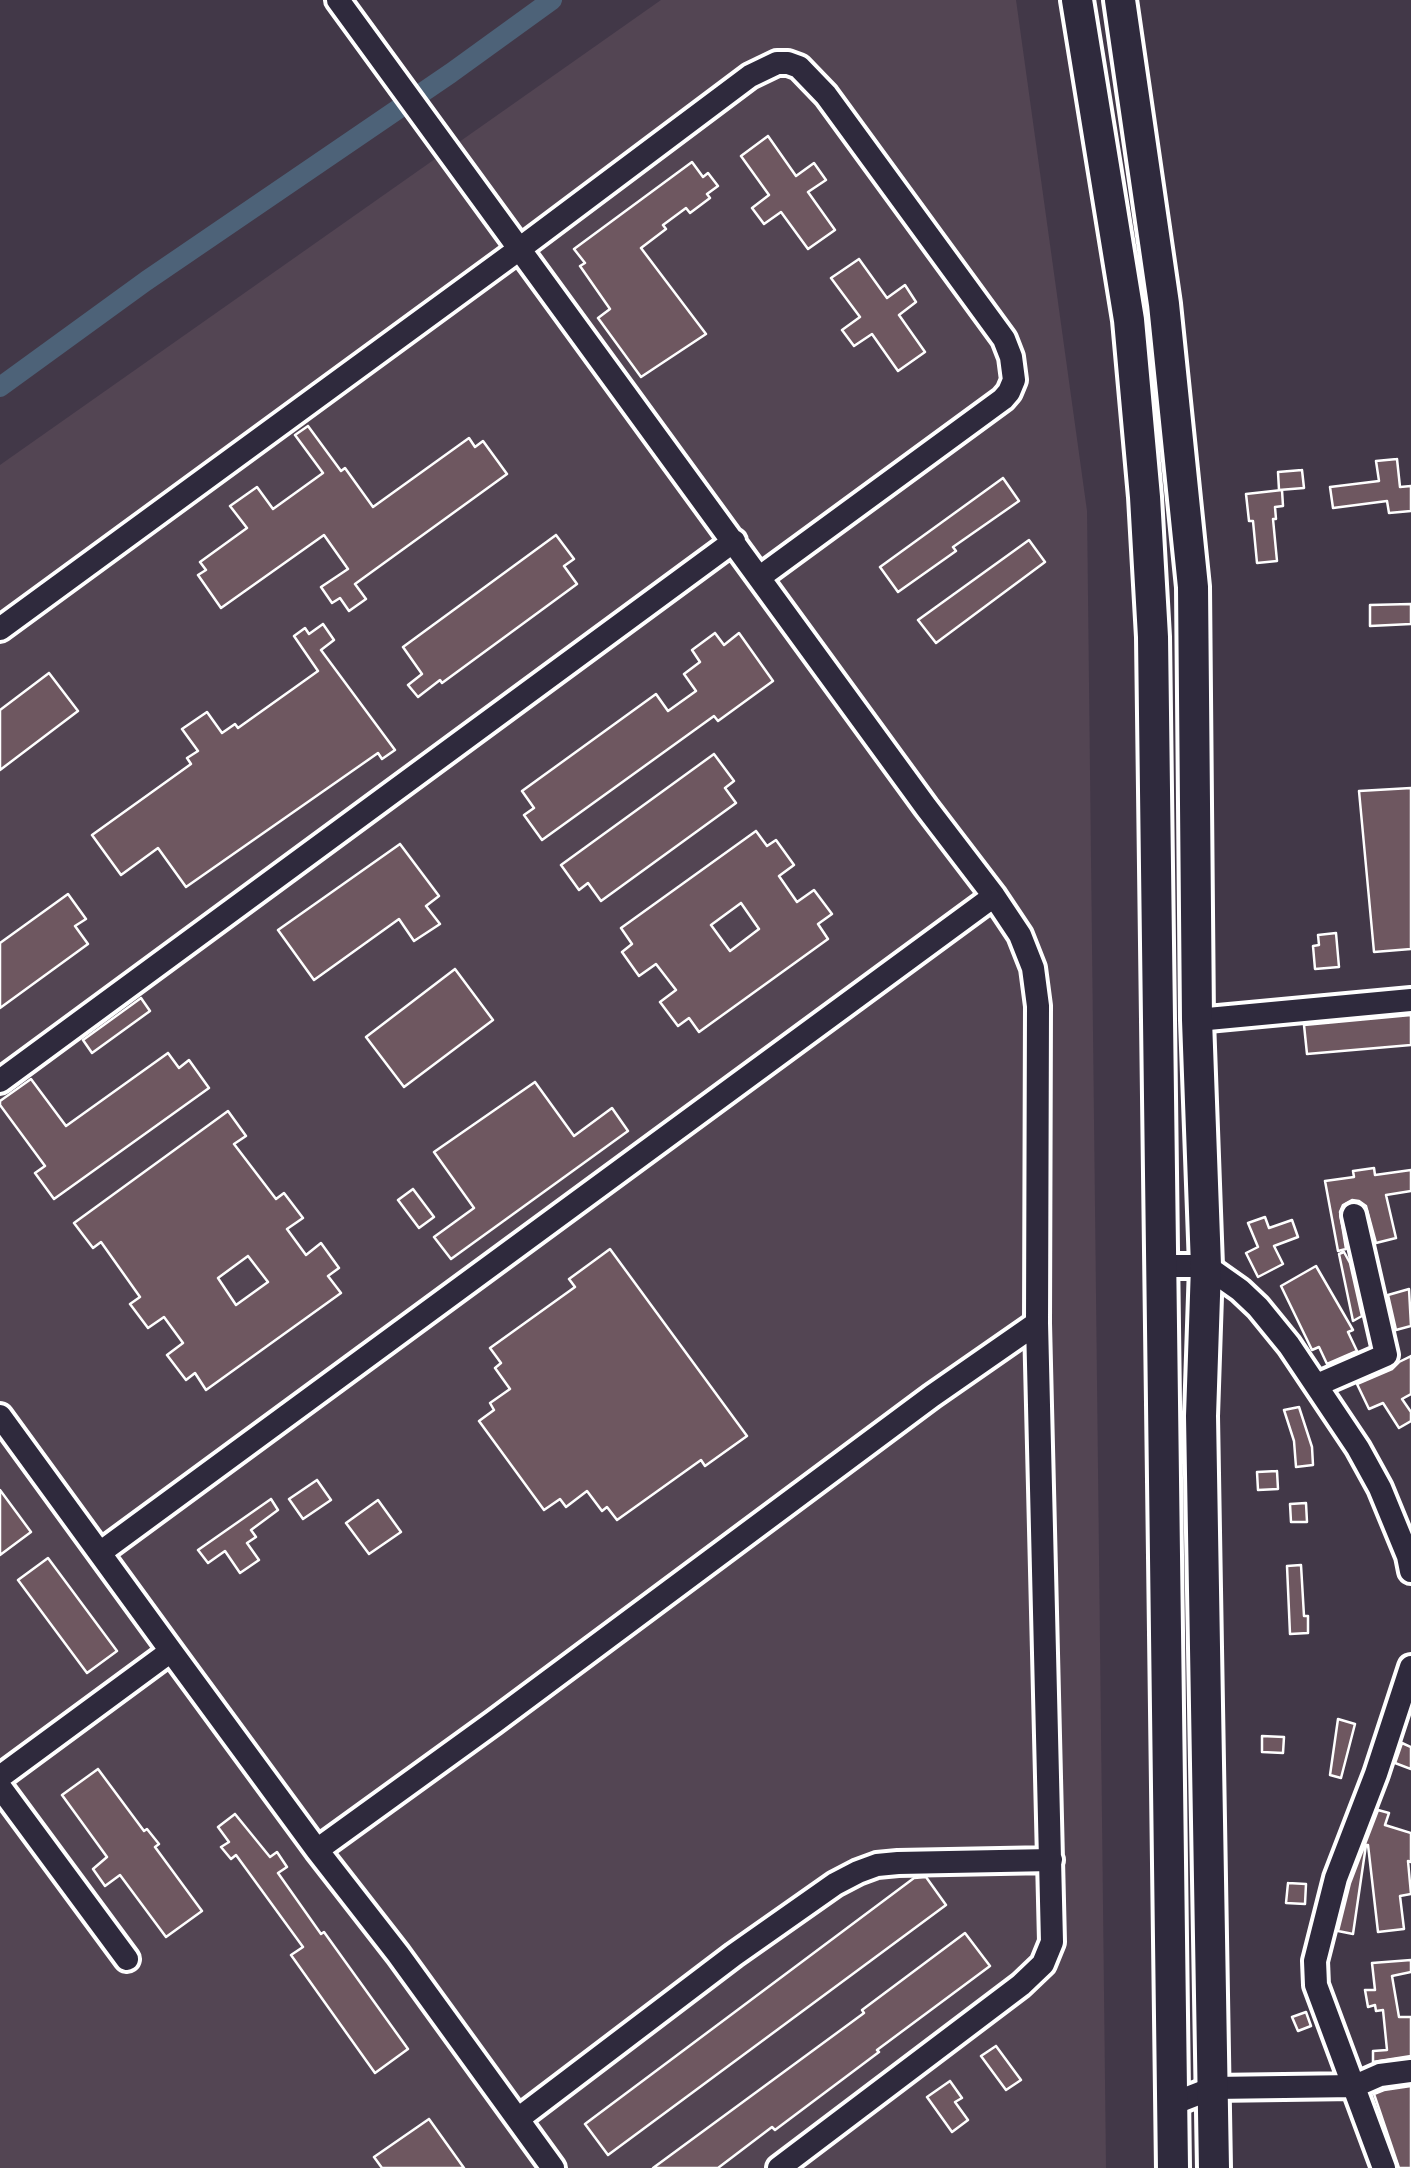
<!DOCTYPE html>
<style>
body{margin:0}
canvas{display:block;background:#423848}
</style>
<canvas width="1411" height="2168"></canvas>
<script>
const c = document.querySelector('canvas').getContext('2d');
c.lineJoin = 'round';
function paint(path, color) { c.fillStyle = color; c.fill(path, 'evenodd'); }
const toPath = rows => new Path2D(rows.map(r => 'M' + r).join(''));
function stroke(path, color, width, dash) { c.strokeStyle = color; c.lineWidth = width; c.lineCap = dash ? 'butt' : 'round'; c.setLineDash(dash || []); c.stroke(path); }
const built = toPath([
 [661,0,1016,0,1087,511,1106,2168,0,2168,0,465]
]);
const canal = toPath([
 [0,387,146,281,451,73,552,0]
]);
const building = toPath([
 [768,136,796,176,814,163,826,180,808,192,835,230,808,249,781,212,764,224,752,208,769,195,741,156,768,136],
 [692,162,703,177,708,173,718,186,707,194,710,198,690,213,686,208,663,225,666,229,641,248,706,334,641,377,598,318,610,309,580,266,585,263,574,249,692,162],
 [859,259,887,298,905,285,916,302,899,315,925,352,898,371,872,334,854,346,842,330,860,317,831,278,859,259],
 [308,426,341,471,345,468,373,507,469,438,475,447,483,441,507,474,355,584,366,599,349,611,340,598,332,603,321,587,348,569,324,535,221,608,198,575,206,570,200,562,247,528,230,506,257,487,273,509,323,473,295,435,308,426],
 [1397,459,1400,487,1411,486,1411,511,1389,513,1387,501,1333,508,1330,487,1379,481,1376,461,1397,459],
 [1302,470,1304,488,1279,490,1278,472,1302,470],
 [1003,478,1019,501,953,547,956,551,898,592,880,567,1003,478],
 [1282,490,1283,506,1275,507,1276,519,1273,519,1277,561,1257,563,1253,521,1249,521,1246,494,1282,490],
 [556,535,574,559,564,566,577,584,442,683,440,680,418,697,408,685,422,674,403,647,556,535],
 [1029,540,1045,562,936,643,918,620,1029,540],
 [1411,604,1411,624,1370,626,1370,605,1411,604],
 [323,624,334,640,321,650,395,750,382,759,378,753,186,887,158,848,121,875,92,835,191,764,187,758,198,751,182,729,207,712,222,733,235,724,238,728,318,671,294,636,305,628,309,634,323,624],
 [715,633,724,645,739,633,773,681,718,721,714,716,542,840,524,815,534,808,522,791,656,694,668,711,696,691,684,674,700,662,692,650,715,633],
 [49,673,78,711,0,770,0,710,49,673],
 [714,754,734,781,725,788,736,803,601,901,588,883,579,890,561,865,714,754],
 [1411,788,1411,949,1374,952,1359,791,1411,788],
 [756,831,767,846,776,840,794,865,779,876,797,902,814,890,832,914,818,924,828,939,699,1032,689,1018,678,1026,660,1002,676,990,656,964,639,976,622,952,632,944,621,928,756,831],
 [741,903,759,929,730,951,711,925,741,903],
 [400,844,439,896,426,906,440,924,414,941,399,919,314,980,278,930,400,844],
 [68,894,86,919,75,926,88,944,0,1008,0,943,68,894],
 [1336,933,1339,967,1315,969,1313,946,1319,945,1318,935,1336,933],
 [455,969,493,1020,404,1087,366,1037,455,969],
 [141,998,150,1011,92,1053,83,1040,141,998],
 [1411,1015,1411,1045,1307,1054,1304,1025,1411,1015],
 [168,1053,179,1068,189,1060,209,1088,54,1199,35,1173,45,1166,0,1105,0,1101,31,1079,66,1126,168,1053],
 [535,1082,574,1136,612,1108,628,1131,451,1259,434,1237,474,1208,434,1152,535,1082],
 [228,1111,246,1136,234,1144,276,1199,284,1193,303,1218,287,1229,306,1255,321,1243,339,1268,328,1276,341,1293,206,1390,195,1373,186,1380,167,1355,183,1343,164,1317,148,1328,130,1304,140,1297,101,1242,93,1248,74,1223,228,1111],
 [248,1256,268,1282,236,1305,218,1278,248,1256],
 [1374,1168,1375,1175,1411,1170,1411,1191,1386,1195,1396,1238,1376,1243,1366,1206,1359,1201,1352,1200,1343,1205,1340,1212,1346,1249,1338,1251,1325,1181,1354,1177,1353,1171,1374,1168],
 [413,1189,434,1217,419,1228,398,1200,413,1189],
 [1265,1217,1269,1228,1292,1220,1298,1237,1274,1246,1283,1264,1258,1277,1246,1253,1258,1247,1248,1223,1265,1217],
 [610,1249,747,1436,705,1466,701,1460,617,1520,607,1507,602,1511,587,1491,566,1507,560,1499,544,1510,479,1421,494,1410,490,1403,510,1389,495,1368,501,1363,490,1348,575,1287,569,1279,610,1249],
 [1344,1252,1350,1263,1362,1316,1353,1321,1339,1254,1344,1252],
 [1316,1266,1353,1330,1348,1332,1357,1351,1327,1364,1319,1347,1312,1350,1281,1286,1316,1266],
 [1409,1289,1411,1326,1396,1330,1388,1295,1409,1289],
 [1411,1356,1411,1394,1402,1399,1411,1412,1411,1421,1399,1428,1383,1403,1369,1409,1357,1384,1392,1369,1399,1362,1411,1356],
 [1299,1407,1312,1447,1313,1465,1296,1467,1294,1441,1284,1410,1299,1407],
 [1277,1471,1278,1489,1258,1490,1257,1472,1277,1471],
 [317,1480,331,1500,303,1519,289,1499,317,1480],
 [0,1490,31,1532,0,1555,0,1490],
 [271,1499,278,1510,251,1530,256,1537,247,1543,259,1560,240,1573,225,1551,208,1563,198,1550,271,1499],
 [378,1500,401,1532,369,1554,346,1523,378,1500],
 [1306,1503,1307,1522,1291,1522,1290,1504,1306,1503],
 [48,1558,117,1651,87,1673,18,1580,48,1558],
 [1301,1565,1304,1616,1308,1616,1308,1633,1290,1634,1287,1566,1301,1565],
 [1338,1719,1355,1724,1341,1778,1330,1775,1338,1719],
 [1262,1736,1284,1737,1283,1753,1262,1752,1262,1736],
 [1402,1743,1411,1747,1411,1769,1395,1763,1402,1743],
 [98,1769,144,1831,147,1829,159,1844,155,1847,202,1911,166,1937,120,1875,105,1886,93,1869,107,1857,62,1795,98,1769],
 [1378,1810,1389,1813,1385,1825,1411,1833,1411,1862,1408,1861,1411,1894,1400,1896,1404,1929,1378,1932,1368,1845,1366,1845,1353,1934,1338,1931,1350,1883,1378,1810],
 [235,1814,270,1857,277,1852,287,1867,278,1873,321,1934,324,1932,408,2049,375,2073,291,1955,303,1947,236,1855,231,1859,221,1847,229,1842,218,1827,235,1814],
 [926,1877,946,1905,608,2155,585,2124,914,1878,926,1877],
 [1288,1883,1306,1884,1305,1904,1286,1903,1288,1883],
 [965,1933,990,1966,877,2050,879,2052,775,2130,772,2127,718,2168,653,2168,864,2013,862,2010,965,1933],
 [1411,1960,1411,1972,1392,1976,1399,2017,1411,2017,1411,2056,1373,2062,1373,2051,1387,2050,1383,2010,1376,2011,1375,2005,1368,2007,1365,1990,1375,1990,1372,1963,1411,1960],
 [1306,2012,1311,2026,1298,2031,1292,2017,1306,2012],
 [996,2046,1021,2080,1006,2090,981,2056,996,2046],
 [950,2081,962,2098,955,2102,968,2120,952,2132,927,2097,950,2081],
 [1411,2086,1411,2168,1399,2168,1374,2094,1384,2090,1411,2086],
 [429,2119,464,2168,382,2168,374,2157,429,2119]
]);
const minor = toPath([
 [338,0,926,807,994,896,1020,935,1033,968,1038,1006,1037,1323,1052,1942,1043,1964,1021,1985,779,2168],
 [0,629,518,250,750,76,777,63,788,63,799,67,826,95,1004,339,1011,357,1014,380,1009,392,1003,399,760,577],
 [1197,1020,1411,1000],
 [0,1081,734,541],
 [1162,1266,1206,1266,1240,1290,1258,1307,1289,1345,1358,1448,1380,1488,1408,1556,1411,1571],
 [1317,1385,1386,1355,1354,1215],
 [0,1416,171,1651,317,1850,398,1954,553,2168],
 [101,1552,994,896],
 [0,1777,171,1651],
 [0,1787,127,1959],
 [317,1850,494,1722,932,1396,1037,1323],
 [1172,2104,1213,2088,1355,2086,1380,2075,1411,2071],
 [518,2119,734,1955,835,1884,858,1872,877,1865,898,1863,1051,1860],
 [1384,2168,1316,1985,1315,1961,1336,1878,1376,1774,1411,1667]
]);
const secondary = toPath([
 [1077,0,1129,320,1145,497,1153,637,1173,2168],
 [1120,0,1164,304,1193,587,1197,1020,1206,1266,1201,1416,1214,2168]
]);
paint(built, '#534553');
stroke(canal, '#4d6278', 20);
paint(building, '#6e5760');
stroke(building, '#fff', 2.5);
stroke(minor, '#fff', 30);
stroke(secondary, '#fff', 38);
stroke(minor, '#2f2a3d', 22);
stroke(secondary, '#2f2a3d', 30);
</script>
